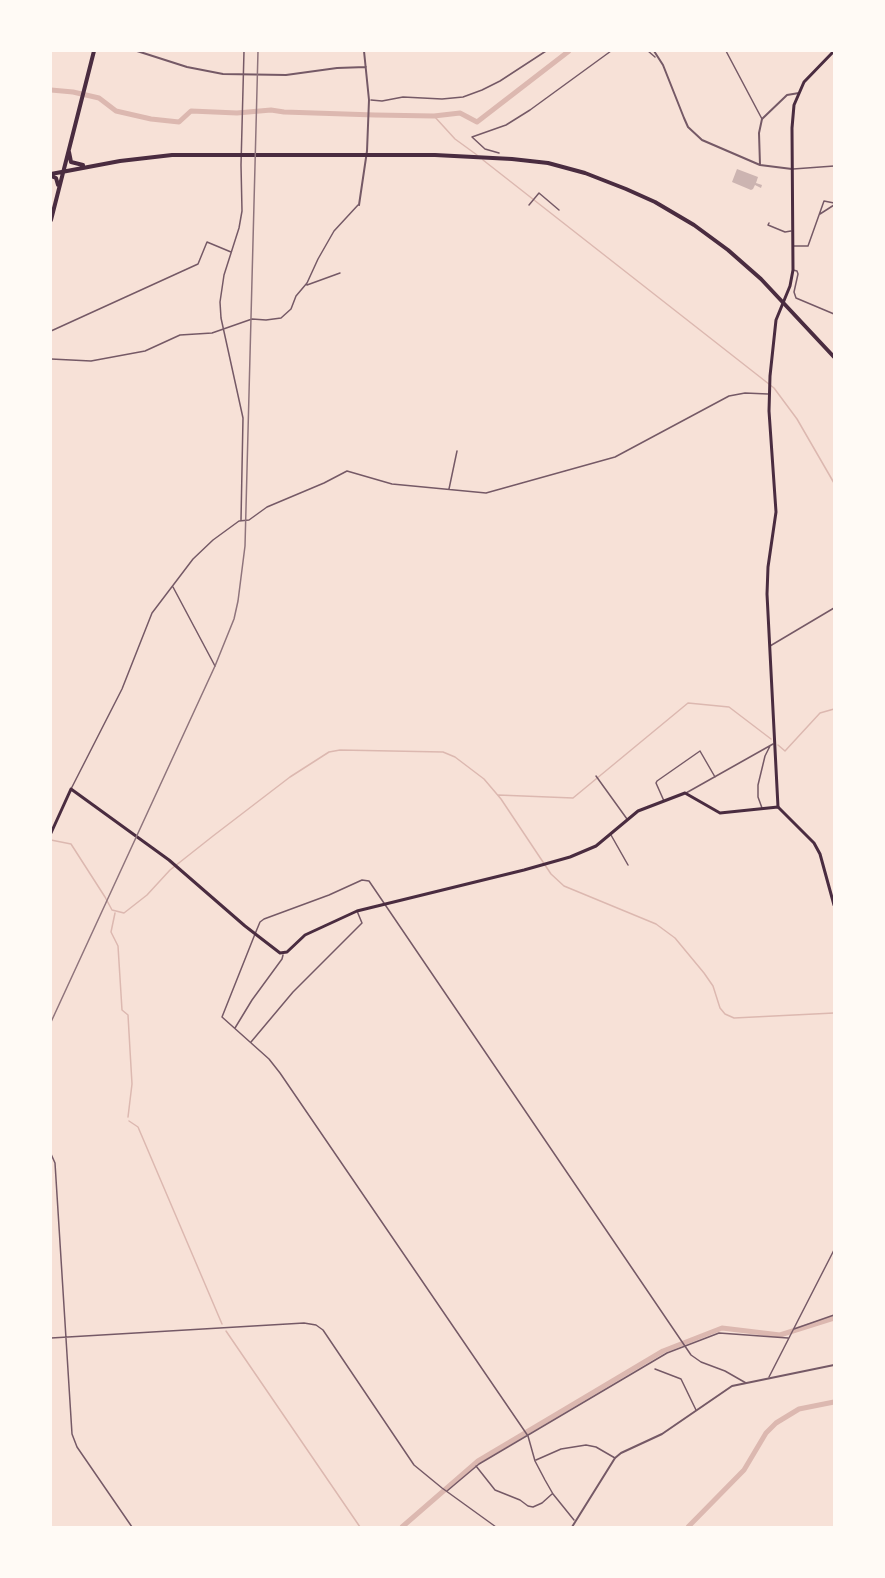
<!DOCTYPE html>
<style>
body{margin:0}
#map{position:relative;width:885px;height:1578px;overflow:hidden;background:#f7e1d7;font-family:Manrope,sans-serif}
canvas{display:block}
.frame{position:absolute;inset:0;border:52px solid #fffaf5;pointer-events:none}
</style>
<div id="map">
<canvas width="885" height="1578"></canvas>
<div class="frame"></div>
</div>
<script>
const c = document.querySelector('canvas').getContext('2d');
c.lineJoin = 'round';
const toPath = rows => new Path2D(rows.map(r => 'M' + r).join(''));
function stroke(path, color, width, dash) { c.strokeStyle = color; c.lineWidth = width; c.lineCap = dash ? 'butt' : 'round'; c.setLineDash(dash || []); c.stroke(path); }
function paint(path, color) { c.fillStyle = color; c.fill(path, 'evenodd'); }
const stream = toPath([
 [434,116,455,139,477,155],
 [483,160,774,388,797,419,834,483],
 [778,745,785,751,820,713,834,709],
 [498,795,573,798,688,703,729,707,771,739],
 [51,840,71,844,105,897,112,910,124,913,147,895,170,870,213,836,290,777,329,752,340,750,443,752,455,757,484,779,501,799,551,874,564,886,656,924,675,938,704,973,713,986,720,1008,725,1014,734,1018,834,1013],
 [115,913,111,932,118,946,122,1010,128,1015,130,1050,132,1084,128,1117],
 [129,1121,138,1127,222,1324],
 [226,1331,360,1527]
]);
const river = toPath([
 [51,90,73,92,99,98,116,111,151,119,179,122,191,111,237,113,271,110,284,112,375,115,434,116,460,113,477,122,569,51],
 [402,1527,478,1461,663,1351,722,1328,780,1335,834,1318],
 [688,1527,744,1470,766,1433,776,1423,799,1409,834,1402]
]);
const building = toPath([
 [737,169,758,177,756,183,762,185,761,188,755,185,753,189,751,190,732,182]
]);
const minor = toPath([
 [648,51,655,57],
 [726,51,762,119],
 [371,100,382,101,403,97,442,99,463,97,482,90,500,81,546,51],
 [499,153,485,149,472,137,506,125,530,110,611,51],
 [793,169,834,166],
 [529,205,539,193,559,210],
 [820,214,834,205],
 [769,223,768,225,785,232,791,231],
 [794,246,808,246,824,201,834,203],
 [793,270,797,271,798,274,794,292,796,298,834,314],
 [307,285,340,273],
 [51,331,198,264,207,242,231,252],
 [51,359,91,361,145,351,180,335,212,333,252,319,266,320,281,318,291,309,296,296,307,283,318,259,334,231,358,205],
 [449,489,457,451],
 [241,520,243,418,221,318,220,302,224,275,239,228,242,211,241,165,244,51],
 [173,587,215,666],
 [770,646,834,608],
 [596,776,627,819],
 [71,789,122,689,152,613,193,559,213,540,239,521,249,520,267,507,324,483,347,471,392,484,486,493,615,457,729,396,745,393,768,394],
 [686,793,773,744],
 [664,801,656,783,657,781,700,751,715,777],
 [762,808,758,797,758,785,765,756,770,746],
 [611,835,628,865],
 [235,1028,252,1000,282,959,283,955],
 [251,1042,293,992,362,923,357,911],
 [51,1154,55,1163,72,1434,77,1447,132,1527],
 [794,1329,834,1315],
 [51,1338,304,1323,316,1325,323,1330,414,1465,442,1488,496,1527],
 [655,1369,681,1379,696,1410],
 [769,1377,834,1250],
 [536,1460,561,1449,586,1445,596,1447,615,1458],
 [476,1466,495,1490,520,1500,528,1506,533,1507,542,1503,552,1494],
 [447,1491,479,1464,667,1353,719,1333,788,1338],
 [574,1520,553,1494,545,1480,535,1461,528,1436,280,1073,269,1059,222,1017,255,934,260,922,264,919,329,895,362,880,369,881,691,1355,701,1362,725,1371,746,1383]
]);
const tertiary = toPath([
 [137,51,187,67,223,74,286,75,337,68,366,67],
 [654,51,663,65,684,118,688,127,702,140,760,165,792,169],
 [760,165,759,133,762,119,787,95,799,93],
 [359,205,367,151,369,100,364,51],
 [572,1527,615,1458,621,1453,662,1434,732,1386,834,1365]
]);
const secondary = toPath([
 [778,807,767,594,768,567,776,512,769,411,770,376,776,320,790,286,793,270,792,128,794,105,804,82,834,51]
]);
const primary = toPath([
 [51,833,71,789,169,860,245,926,280,953,287,952,305,935,357,911,524,870,570,857,596,846,638,811,685,793,720,813,778,807,814,843,820,854,834,905]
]);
const trunk = toPath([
 [69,152,71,162,83,165],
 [51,174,120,161,172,155,435,155,512,159,548,163,585,173,626,189,655,202,694,225,728,250,761,279,834,357],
 [51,176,56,178,58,185],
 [51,220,94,51]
]);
const rail = toPath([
 [51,1022,215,666,234,619,238,601,245,546,258,51]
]);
stroke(stream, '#dcb8b0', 1.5);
stroke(river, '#dcb8b0', 5);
paint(building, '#ccb4b1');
stroke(minor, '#755966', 1.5);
stroke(tertiary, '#755966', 2);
stroke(secondary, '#4a2c40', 3);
stroke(primary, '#4a2c40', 3);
stroke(trunk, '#4a2c40', 4);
stroke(rail, '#8f747c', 1.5);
</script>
